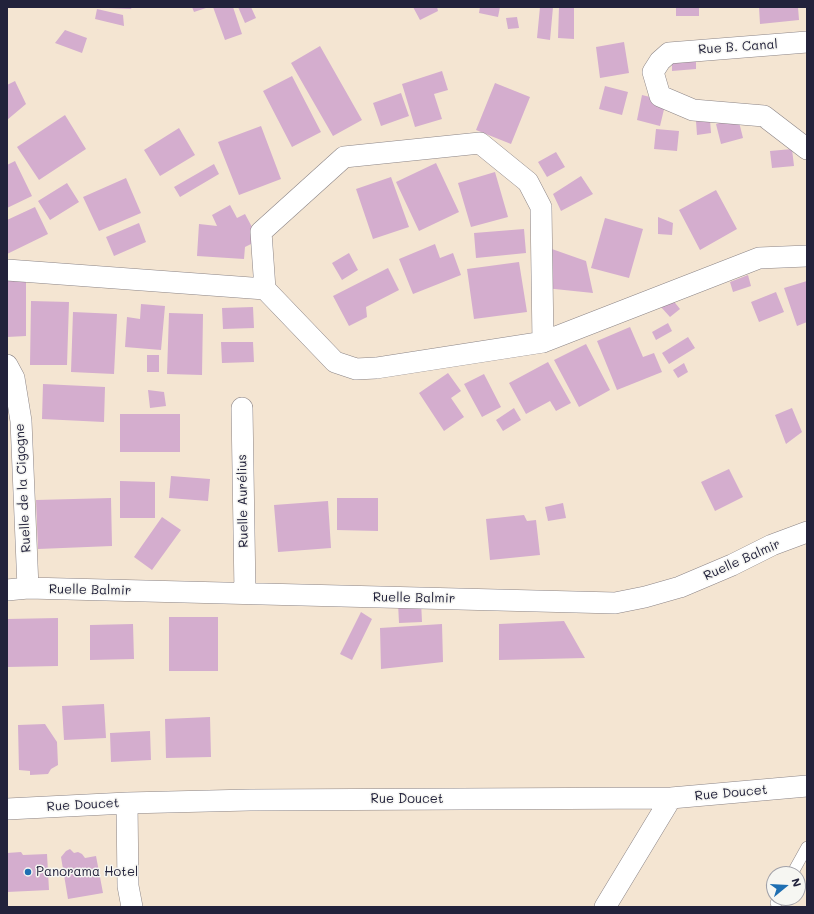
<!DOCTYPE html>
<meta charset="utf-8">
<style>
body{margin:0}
#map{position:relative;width:814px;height:914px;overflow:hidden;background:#f4e5d2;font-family:Mali,sans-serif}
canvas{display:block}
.frame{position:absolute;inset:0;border:8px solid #22223b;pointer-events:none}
.north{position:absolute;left:766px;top:866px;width:40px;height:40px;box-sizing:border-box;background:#f6f6f2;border:1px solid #a1a1a9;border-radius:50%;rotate:72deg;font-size:11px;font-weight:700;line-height:16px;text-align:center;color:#22223b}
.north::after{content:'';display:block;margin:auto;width:14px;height:18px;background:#1f6fb2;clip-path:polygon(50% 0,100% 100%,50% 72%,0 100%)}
</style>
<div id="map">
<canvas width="814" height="914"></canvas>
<div class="frame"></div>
<div class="north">N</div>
</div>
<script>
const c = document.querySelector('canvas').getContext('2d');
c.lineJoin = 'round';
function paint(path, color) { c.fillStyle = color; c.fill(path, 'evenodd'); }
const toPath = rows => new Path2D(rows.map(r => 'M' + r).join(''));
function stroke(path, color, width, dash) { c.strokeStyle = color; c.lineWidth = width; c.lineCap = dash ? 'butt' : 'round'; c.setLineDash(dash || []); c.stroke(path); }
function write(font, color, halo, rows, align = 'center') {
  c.font = font + ' Mali,sans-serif'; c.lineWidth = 3; c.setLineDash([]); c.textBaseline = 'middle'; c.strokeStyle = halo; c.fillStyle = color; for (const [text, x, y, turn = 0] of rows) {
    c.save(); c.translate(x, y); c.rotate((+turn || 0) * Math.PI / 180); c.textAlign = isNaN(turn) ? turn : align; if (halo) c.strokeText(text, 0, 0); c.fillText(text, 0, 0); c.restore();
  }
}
const building = toPath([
 [108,7,132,7,131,9,108,8],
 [192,7,209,7,194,12],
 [213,7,233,7,242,34,225,40],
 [238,7,251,7,256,18,245,23],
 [413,7,437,7,438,11,420,20],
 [480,7,500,7,498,17,479,13],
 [540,7,553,7,550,40,537,38],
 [559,7,574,7,574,39,558,38],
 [676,7,699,7,699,16,676,16],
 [759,7,798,7,799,20,760,24],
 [97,9,123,15,124,26,95,19],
 [517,17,519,28,508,29,506,18],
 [65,30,87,38,82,53,55,43],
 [624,42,629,73,600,78,596,47],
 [320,46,362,120,333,136,291,63],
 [696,61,696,69,672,71,672,63],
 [442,71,448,90,434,94,442,119,415,127,402,84],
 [292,76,321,132,292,147,263,91],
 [15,81,26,104,7,120,7,85],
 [495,83,530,97,511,144,476,130],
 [605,86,628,92,622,115,599,109],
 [401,93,409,116,381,126,373,103],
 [642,95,666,101,660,126,637,120],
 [65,115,86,149,39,180,17,147],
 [738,118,743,138,721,144,716,124],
 [710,120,711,133,697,135,696,121],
 [261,126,281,179,239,195,218,142],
 [179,128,195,155,160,176,144,150],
 [656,129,679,131,677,151,654,149],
 [792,149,794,166,772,168,770,151],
 [556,152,565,167,547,177,538,162],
 [15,161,32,196,7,208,7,165],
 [436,163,459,212,419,231,396,182],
 [214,164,219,174,180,197,174,187],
 [495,172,508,217,471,227,458,183],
 [581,176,593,194,561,211,553,194],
 [391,177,409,227,373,239,356,189],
 [126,178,141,213,99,231,83,197],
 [67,183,79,202,50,220,38,201],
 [716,190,737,229,700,250,679,210],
 [230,205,237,218,245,214,259,240,245,247,244,259,197,256,199,224,217,226,212,215],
 [35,207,48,234,7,254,7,220],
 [658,217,673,223,672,235,658,234],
 [605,218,643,229,629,278,591,268],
 [139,223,146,242,114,256,106,237],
 [524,229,526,253,476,258,474,233],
 [435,244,440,258,453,253,461,275,413,294,399,259],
 [549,248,586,261,593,293,545,288],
 [349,253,358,270,342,280,332,263],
 [519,262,527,312,474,319,467,269],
 [388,268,399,290,366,307,367,317,349,326,333,296],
 [748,275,751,286,733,292,730,282],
 [7,280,26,280,26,336,7,337],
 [807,281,807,322,797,326,784,288],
 [776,292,784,312,759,322,751,302],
 [672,299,680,309,670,317,661,307],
 [31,301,69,302,67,365,30,365],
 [141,304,165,306,161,350,125,347,127,317,140,319],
 [253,307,254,328,223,329,222,308],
 [73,312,117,314,114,374,71,372],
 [169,313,203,314,202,375,167,374],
 [668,323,672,331,656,340,652,332],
 [630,327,643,357,654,353,662,372,617,390,597,341],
 [688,337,695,348,669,364,662,353],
 [221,342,253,342,254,362,222,363],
 [586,344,610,390,579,407,554,360],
 [147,355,159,355,159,372,147,372],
 [548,362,571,403,556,411,550,401,526,414,509,383],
 [684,363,688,372,678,378,673,370],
 [448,373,461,391,451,398,464,417,444,431,419,393],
 [484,374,501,407,482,417,464,384],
 [43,384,105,387,104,422,42,419],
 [148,390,164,392,166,406,150,408],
 [514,408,521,420,503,431,496,420],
 [792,408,802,432,786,444,775,415],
 [120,414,180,414,180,452,120,452],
 [729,469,743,497,715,511,701,482],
 [171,476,210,479,208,501,169,498],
 [120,481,155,482,155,518,120,518],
 [111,498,112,546,38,549,36,500],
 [337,498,378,498,378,531,337,530],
 [328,501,331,548,278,552,274,505],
 [563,503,566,518,548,521,545,507],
 [524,515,527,521,536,520,540,555,490,560,486,519],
 [162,517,181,530,152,570,134,557],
 [421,601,422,622,399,623,398,603],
 [361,612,372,619,352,660,340,654],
 [169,617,218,617,218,671,169,671],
 [58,618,58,666,7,667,7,619],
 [564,621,585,658,499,660,499,624],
 [133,624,134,659,90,660,90,625],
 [442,624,443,662,381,669,380,628],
 [104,704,106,738,64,740,62,706],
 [210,717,211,757,166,758,165,719],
 [45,724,57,742,58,765,51,769,48,774,30,775,30,771,19,770,18,725],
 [150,731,151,760,111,762,110,733],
 [70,849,74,853,78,852,82,854,85,858,96,856,103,893,68,899,61,857,66,851],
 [21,852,23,855,47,854,49,890,7,892,7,853]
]);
const service = toPath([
 [792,874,807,847],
 [776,903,779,898]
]);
const minor = toPath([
 [807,42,669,53,660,61,653,72,660,96,693,110,764,116,807,149],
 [7,270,265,289,335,362,356,369,376,368,543,342,759,258,807,256],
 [265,289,261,232,344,157,480,143,528,182,541,207,543,342],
 [7,365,14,378,21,421,28,588],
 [242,408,245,593],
 [7,590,28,588,615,603,645,597,680,587,732,565,772,545,807,532],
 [127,803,128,886,132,907],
 [7,809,127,803,250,800,671,798,807,786],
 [605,907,671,798]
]);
const markers = [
 [28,872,4,"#1f6fb2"]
];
const streetNames = [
 ["Rue B. Canal",738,47,-4],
 ["Ruelle de la Cigogne",23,488,-93],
 ["Ruelle Aurélius",243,501,-91],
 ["Ruelle Balmir",742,560,-24],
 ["Ruelle Balmir",90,590,1],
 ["Ruelle Balmir",414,598,1],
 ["Rue Doucet",731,793,-5],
 ["Rue Doucet",407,799],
 ["Rue Doucet",83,805,-3]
];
const poiNames = [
 ["Panorama Hotel",36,872]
];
paint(building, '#d4adce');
stroke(service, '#8b8486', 12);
stroke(minor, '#8b8486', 22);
stroke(service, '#fff', 11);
stroke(minor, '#fff', 21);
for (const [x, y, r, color] of markers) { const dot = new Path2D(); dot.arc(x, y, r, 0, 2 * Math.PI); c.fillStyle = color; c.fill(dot); stroke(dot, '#f6f6f2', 1.5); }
write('13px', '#22223b', '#f6f6f2', streetNames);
write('13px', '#22223b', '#f6f6f2', poiNames, 'left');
</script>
